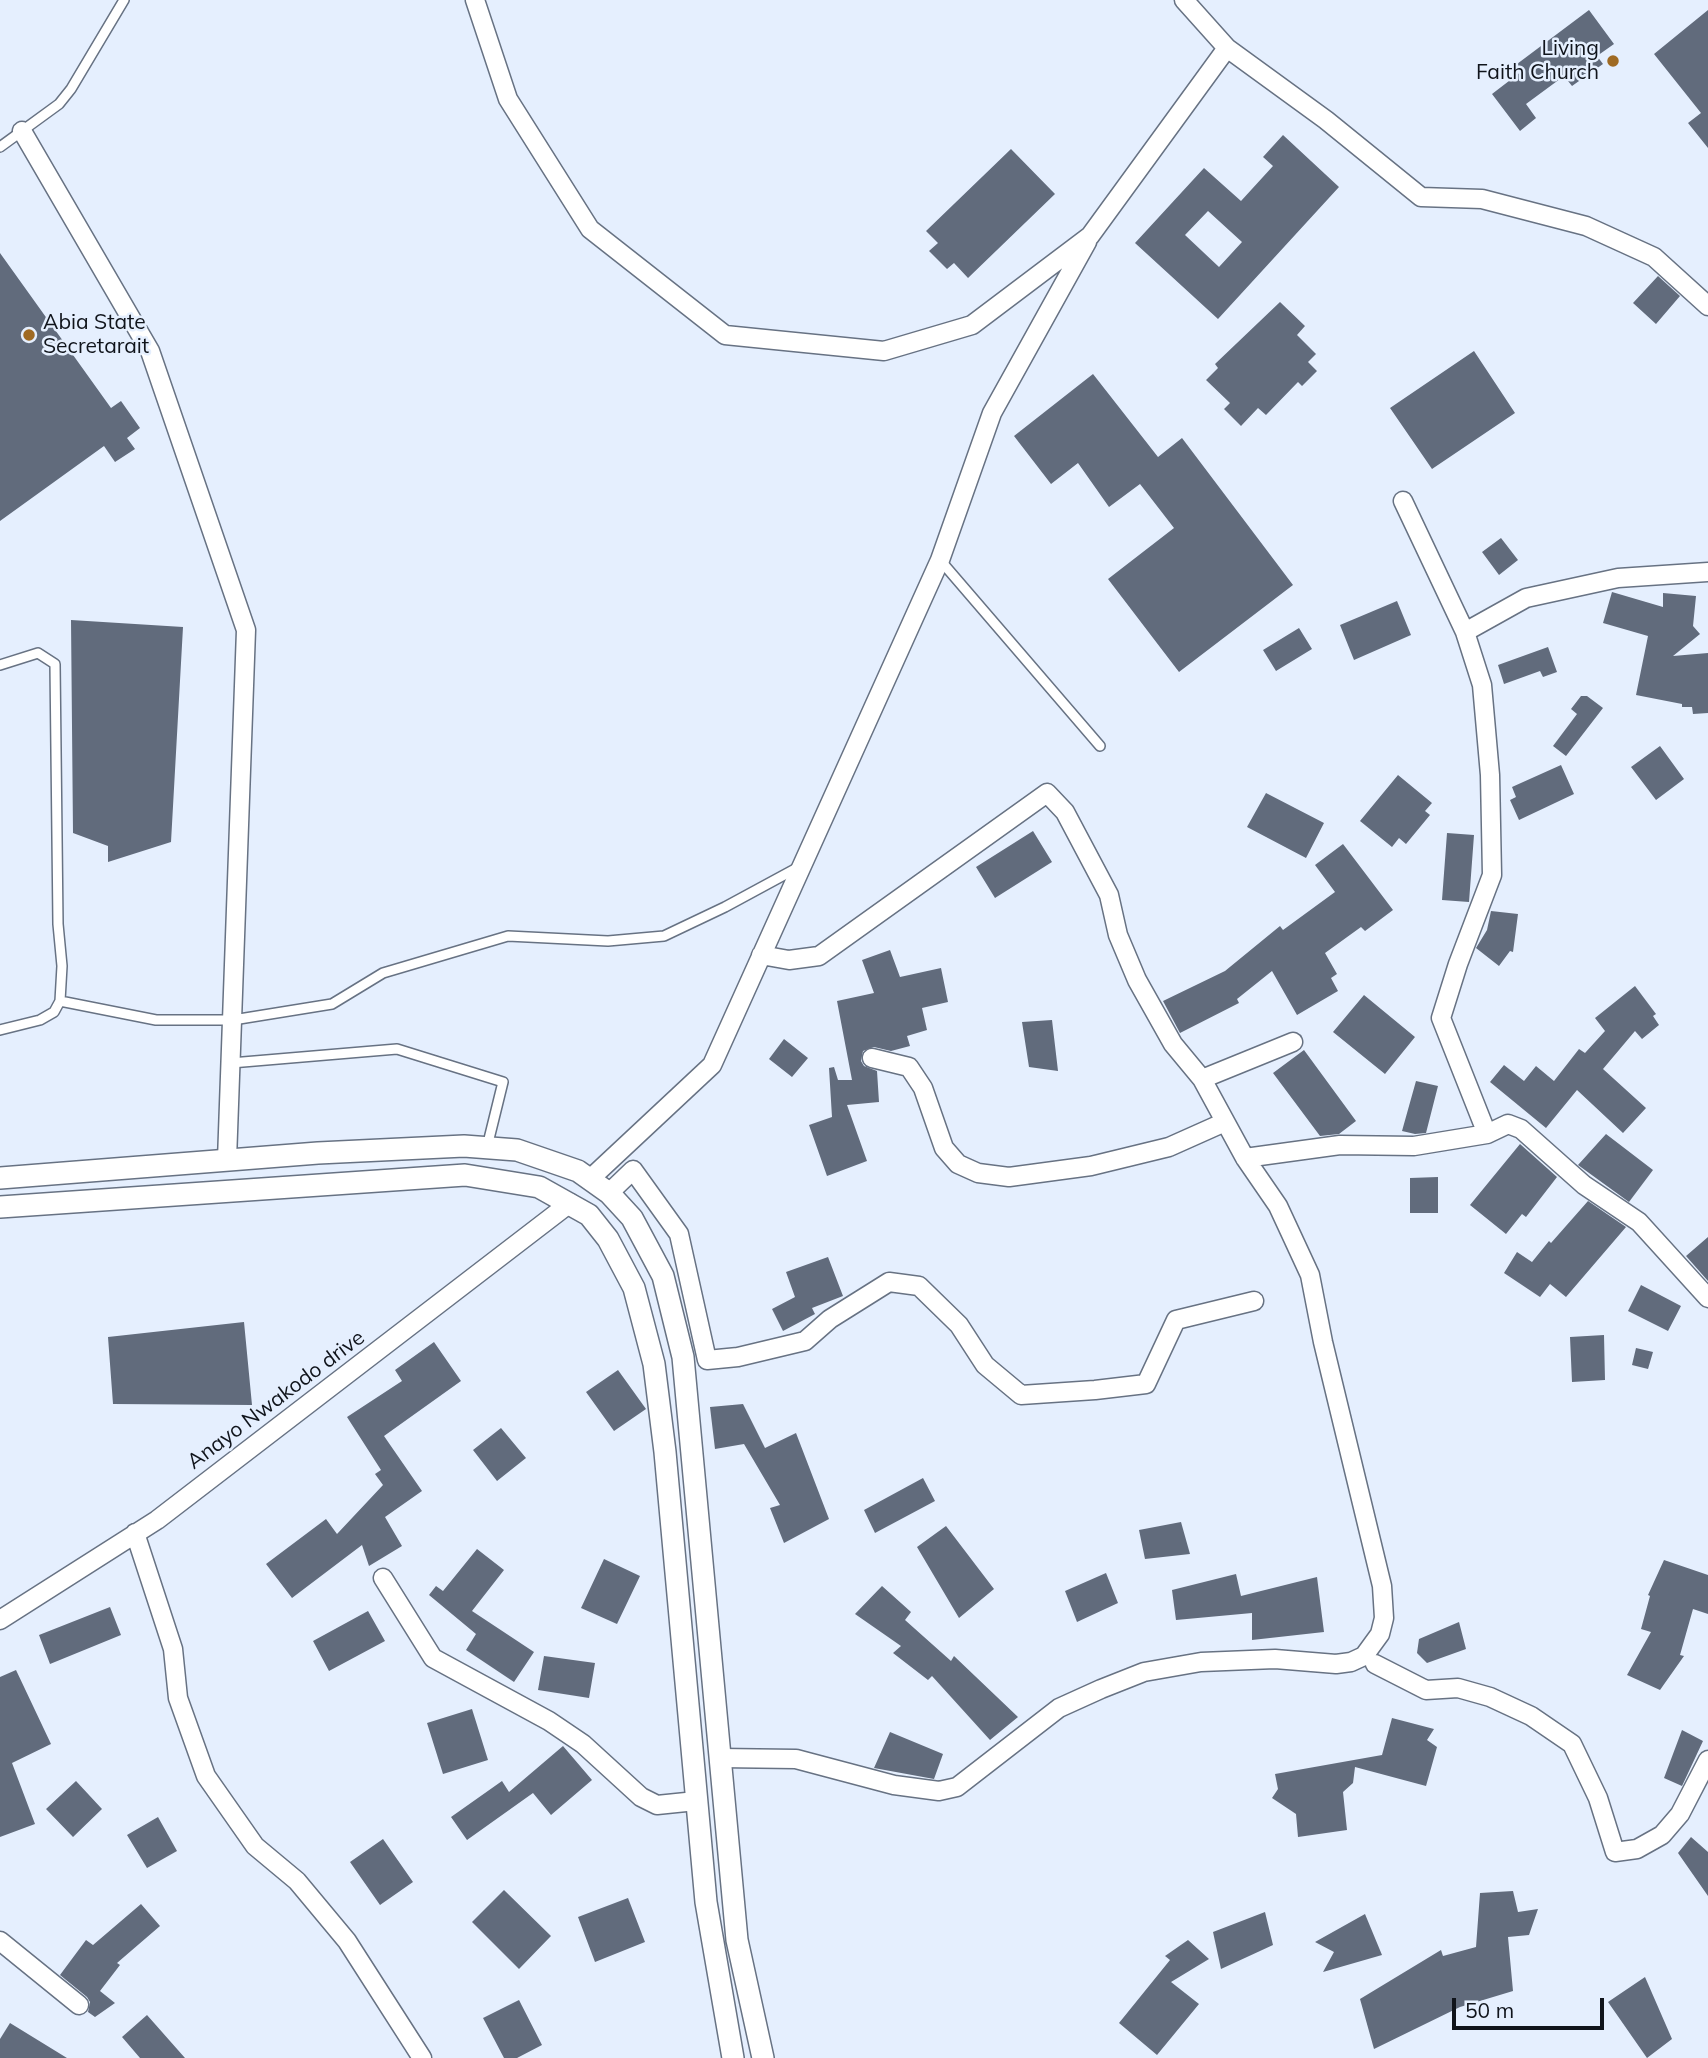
<!DOCTYPE html>
<style>
body{margin:0}
#map{position:relative;width:1708px;height:2058px;overflow:hidden;background:#e5effe;font-family:Mulish,sans-serif}
canvas{display:block}
.scale{position:absolute;left:1452px;top:1998px;width:152px;height:32px;box-sizing:border-box;border:4px solid #10141b;border-top:0;padding-left:9px;font-size:21px;line-height:24px;white-space:nowrap;color:#10141b;-webkit-text-stroke:5px #e5effe;paint-order:stroke}
</style>
<div id="map">
<canvas width="1708" height="2058"></canvas>
<div class="scale">50 m</div>
</div>
<script>
const c = document.querySelector('canvas').getContext('2d');
c.lineJoin = 'round';
function paint(path, color) { c.fillStyle = color; c.fill(path, 'evenodd'); }
const toPath = rows => new Path2D(rows.map(r => 'M' + r).join(''));
function stroke(path, color, width, dash) { c.strokeStyle = color; c.lineWidth = width; c.lineCap = dash ? 'butt' : 'round'; c.setLineDash(dash || []); c.stroke(path); }
function write(font, color, halo, rows, align = 'center') {
  c.font = font + ' Mulish,sans-serif'; c.lineWidth = 5; c.setLineDash([]); c.textBaseline = 'middle'; c.strokeStyle = halo; c.fillStyle = color; for (const [text, x, y, turn = 0] of rows) {
    c.save(); c.translate(x, y); c.rotate((+turn || 0) * Math.PI / 180); c.textAlign = isNaN(turn) ? turn : align; if (halo) c.strokeText(text, 0, 0); c.fillText(text, 0, 0); c.restore();
  }
}
const building = toPath([
 [1589,10,1614,44,1597,56,1603,64,1572,86,1564,76,1526,104,1536,118,1520,131,1492,94,1522,71,1517,64],
 [1708,10,1708,148,1688,123,1701,113,1654,54],
 [1283,135,1339,187,1218,319,1135,243,1204,168,1241,201,1273,166,1263,157],
 [1208,211,1242,242,1219,267,1185,235],
 [1011,149,1055,194,968,278,954,263,947,269,929,251,938,243,926,231],
 [0,253,111,408,121,401,140,428,127,438,135,449,115,462,104,446,0,521],
 [1658,276,1680,296,1656,324,1633,303],
 [1280,302,1305,326,1297,335,1316,354,1308,362,1317,371,1302,386,1298,382,1266,415,1258,408,1241,426,1224,409,1230,403,1206,380,1218,368,1215,364],
 [1474,351,1515,413,1432,469,1390,408],
 [1093,374,1158,457,1182,438,1293,585,1179,672,1108,579,1174,528,1140,484,1109,507,1078,463,1051,484,1014,436],
 [1501,538,1518,560,1499,575,1482,552],
 [1612,592,1663,607,1663,593,1696,596,1693,626,1700,634,1673,656,1708,653,1708,713,1693,714,1692,707,1682,707,1682,704,1636,695,1648,636,1603,623],
 [1397,601,1411,635,1354,660,1340,625],
 [71,620,183,627,171,842,108,862,108,846,73,833],
 [1299,628,1312,649,1276,671,1263,650],
 [1548,647,1557,672,1543,677,1540,671,1504,684,1498,665],
 [1581,696,1587,696,1603,708,1566,756,1553,746,1577,714,1571,709],
 [1660,746,1684,779,1656,800,1631,767],
 [1561,765,1574,794,1519,820,1510,800,1516,797,1512,787],
 [1398,775,1432,803,1425,811,1430,815,1406,844,1399,838,1392,847,1360,821],
 [1266,793,1324,823,1306,858,1247,827],
 [1033,831,1052,862,995,898,976,867],
 [1447,833,1474,835,1469,902,1442,900],
 [1343,844,1393,910,1365,931,1361,927,1325,953,1337,974,1331,978,1338,991,1297,1015,1272,971,1237,999,1239,1003,1180,1033,1163,1001,1225,971,1280,926,1283,930,1335,892,1315,865],
 [1491,911,1518,914,1513,952,1510,951,1499,966,1476,948,1487,930],
 [890,950,900,977,941,968,948,1002,922,1008,927,1030,907,1036,910,1046,891,1051,874,1047,863,1051,861,1061,864,1066,877,1071,879,1102,847,1105,867,1161,827,1176,809,1125,832,1117,829,1068,834,1067,838,1080,852,1080,837,1001,874,993,862,960],
 [1635,986,1656,1014,1653,1016,1659,1025,1642,1039,1635,1031,1603,1069,1646,1108,1623,1133,1577,1090,1546,1128,1490,1082,1504,1065,1524,1081,1536,1066,1554,1081,1579,1049,1585,1053,1605,1031,1595,1018],
 [1364,995,1415,1037,1385,1074,1333,1032],
 [1052,1020,1058,1071,1029,1067,1022,1022],
 [784,1039,808,1058,792,1077,769,1059],
 [1304,1050,1356,1121,1339,1134,1320,1136,1273,1073],
 [1416,1081,1438,1086,1426,1133,1415,1134,1402,1131],
 [1606,1134,1653,1170,1629,1202,1578,1165],
 [1520,1144,1557,1177,1526,1217,1522,1214,1506,1234,1470,1205],
 [1438,1177,1438,1213,1410,1213,1410,1178],
 [1588,1201,1626,1227,1566,1297,1550,1284,1540,1297,1504,1273,1517,1252,1532,1262,1549,1241,1551,1243],
 [1708,1237,1708,1281,1686,1256],
 [828,1257,843,1296,812,1308,815,1314,783,1331,772,1309,795,1297,786,1272],
 [1641,1285,1681,1306,1668,1331,1628,1311],
 [244,1322,252,1405,113,1404,108,1337],
 [1604,1335,1605,1380,1572,1382,1570,1337],
 [434,1342,461,1381,384,1436,422,1491,385,1517,402,1546,369,1566,362,1545,292,1598,266,1564,326,1519,337,1534,383,1485,375,1474,381,1470,347,1417,402,1381,395,1370],
 [1636,1348,1653,1352,1648,1369,1632,1365],
 [618,1370,646,1409,614,1431,586,1392],
 [743,1404,765,1448,796,1433,829,1519,784,1543,770,1508,780,1505,744,1444,715,1449,710,1407],
 [501,1428,526,1458,497,1481,473,1450],
 [923,1478,935,1501,875,1533,864,1510],
 [1181,1522,1190,1554,1145,1559,1139,1530],
 [946,1526,994,1589,959,1618,917,1547],
 [477,1549,504,1570,472,1611,534,1652,514,1682,466,1650,476,1634,429,1595,436,1586,443,1591],
 [604,1559,640,1576,617,1624,581,1608],
 [1664,1560,1708,1575,1708,1614,1693,1609,1680,1655,1684,1656,1660,1690,1627,1675,1651,1632,1641,1629,1650,1596,1648,1595],
 [1106,1573,1118,1603,1077,1622,1065,1591],
 [1236,1574,1241,1596,1317,1577,1324,1632,1252,1640,1252,1613,1176,1620,1172,1590],
 [882,1586,911,1612,905,1620,951,1661,954,1656,1018,1717,990,1740,932,1676,928,1680,893,1653,901,1646,855,1614],
 [110,1607,121,1635,50,1664,39,1635],
 [368,1611,385,1641,329,1671,313,1641],
 [1459,1622,1466,1649,1427,1663,1417,1653,1419,1639],
 [544,1656,595,1663,589,1698,538,1690],
 [16,1670,51,1744,12,1763,35,1824,0,1837,0,1677],
 [472,1709,488,1760,443,1774,427,1723],
 [1392,1718,1434,1729,1427,1740,1437,1747,1426,1786,1355,1767,1353,1783,1343,1792,1347,1830,1298,1837,1296,1814,1272,1798,1278,1789,1275,1774,1382,1755],
 [1682,1730,1703,1741,1682,1786,1664,1778],
 [890,1732,943,1754,934,1779,874,1768],
 [563,1746,592,1780,551,1815,533,1793,467,1840,451,1817,502,1781,509,1792],
 [76,1781,102,1809,73,1837,46,1809],
 [158,1817,177,1851,147,1868,127,1835],
 [1691,1837,1708,1852,1708,1896,1678,1853],
 [383,1839,413,1882,380,1905,350,1862],
 [504,1890,551,1936,519,1969,472,1922],
 [1513,1891,1518,1912,1538,1909,1529,1935,1508,1937,1513,1991,1460,2007,1374,2049,1360,1999,1441,1950,1443,1956,1476,1947,1480,1893],
 [628,1898,645,1942,595,1962,578,1917],
 [141,1904,160,1926,117,1963,120,1965,100,1991,115,2003,95,2017,88,2012,90,2002,87,1997,60,1975,86,1940,93,1945],
 [1265,1912,1273,1945,1221,1969,1213,1932],
 [1365,1914,1382,1955,1323,1972,1334,1952,1315,1942],
 [1188,1940,1209,1959,1171,1982,1199,2004,1157,2055,1119,2023,1170,1960,1165,1956],
 [1645,1977,1672,2039,1647,2058,1608,2002],
 [519,2000,542,2045,517,2058,504,2058,483,2018],
 [147,2015,185,2058,140,2058,122,2037],
 [10,2023,67,2058,0,2058,0,2039]
]);
const service = toPath([
 [0,147,59,104,71,89,124,0],
 [940,560,1100,746],
 [0,665,38,653,55,664,58,924,62,966,60,1001,54,1012,40,1020,0,1030],
 [60,1001,156,1020,233,1020,332,1004,383,973,508,936,608,941,664,936,725,907,797,868],
 [231,1063,397,1049,503,1082,487,1147]
]);
const minor = toPath([
 [475,0,508,99,590,229,725,335,884,351,972,325,1090,236,1227,48,1184,0],
 [1227,48,1326,120,1421,197,1482,199,1586,226,1654,257,1708,306],
 [22,131,150,351,246,630,227,1160],
 [1403,501,1465,632,1482,685,1490,775,1492,875,1458,964,1441,1018,1487,1134],
 [1465,632,1526,598,1618,578,1708,572],
 [872,1058,909,1067,923,1088,944,1148,958,1164,978,1173,1009,1177,1091,1166,1169,1147,1225,1122],
 [1202,1079,1293,1042],
 [1245,1158,1340,1145,1414,1146,1487,1134,1508,1124,1521,1129,1584,1185,1639,1222,1708,1298],
 [590,1179,712,1065,940,560,992,413,1087,242],
 [609,1193,633,1170,679,1234,707,1360,738,1357,805,1341,830,1319,889,1282,919,1286,959,1325,985,1365,1021,1395,1095,1390,1146,1384,1176,1320,1254,1301],
 [135,1533,173,1649,178,1698,206,1776,255,1846,297,1881,347,1941,422,2058],
 [383,1578,433,1658,549,1721,583,1744,641,1797,657,1805,696,1801],
 [0,1620,157,1520,570,1203],
 [1375,1664,1426,1690,1458,1688,1490,1697,1531,1716,1572,1744,1598,1798,1615,1852,1637,1849,1662,1835,1680,1814,1708,1760],
 [720,1758,796,1759,894,1785,939,1791,957,1787,1059,1708,1101,1689,1144,1672,1201,1662,1275,1659,1336,1664,1351,1662,1364,1656,1380,1634,1384,1618,1382,1586,1323,1342,1310,1275,1278,1206,1245,1158,1202,1079,1173,1044,1137,980,1118,935,1109,895,1065,812,1047,793,819,956,789,960,761,955],
 [0,1941,79,2005]
]);
const tertiary = toPath([
 [0,1178,318,1153,464,1146,517,1150,578,1171,609,1193,632,1218,663,1276,683,1357,737,1940,763,2058],
 [0,1207,465,1175,539,1187,589,1215,608,1239,634,1288,654,1364,665,1452,706,1902,733,2058]
]);
const markers = [
 [1613,61,7,"#9f6a23"],
 [29,335,7,"#9f6a23"]
];
const poiNames = [
 ["Living",1599,49],
 ["Faith Church",1599,73],
 ["Abia State",43,323,"left"],
 ["Secretarait",43,347,"left"]
];
const streetNames = [
 ["Anayo Nwakodo drive",276,1400,-37]
];
paint(building, '#616b7c');
stroke(service, '#677283', 12);
stroke(minor, '#677283', 21);
stroke(tertiary, '#677283', 24);
stroke(service, '#fff', 9);
stroke(minor, '#fff', 18);
stroke(tertiary, '#fff', 21);
for (const [x, y, r, color] of markers) { const dot = new Path2D(); dot.arc(x, y, r, 0, 2 * Math.PI); c.fillStyle = color; c.fill(dot); stroke(dot, '#e5effe', 2.5); }
write('21px', '#10141b', '#e5effe', poiNames, 'right');
write('21px', '#10141b', '#e5effe', streetNames);
</script>
